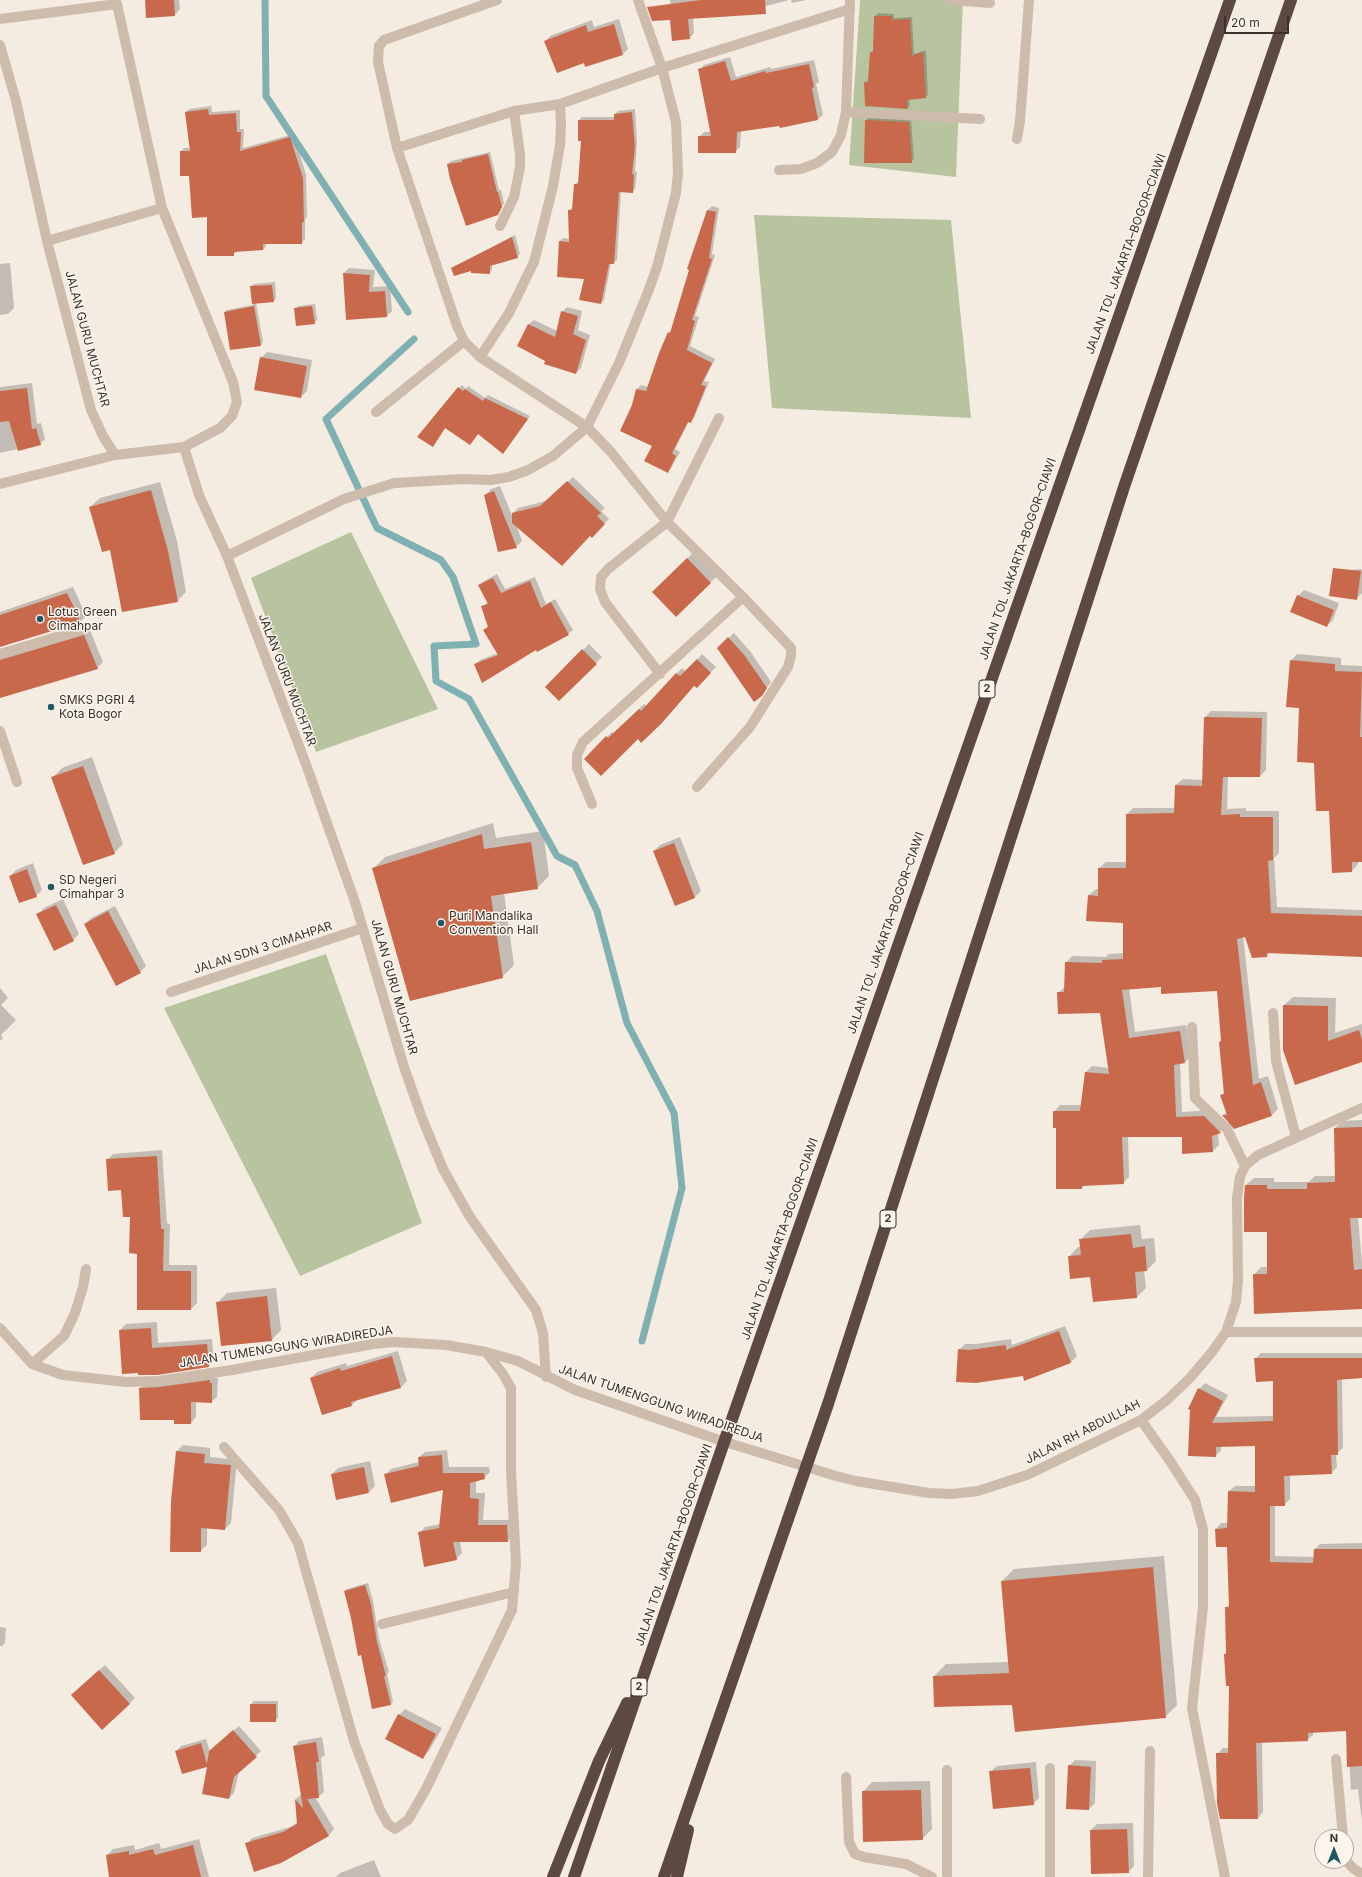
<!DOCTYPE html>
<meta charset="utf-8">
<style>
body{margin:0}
#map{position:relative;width:1362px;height:1877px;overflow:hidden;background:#f4ebe1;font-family:Inter,sans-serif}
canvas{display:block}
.north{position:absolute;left:1314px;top:1829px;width:40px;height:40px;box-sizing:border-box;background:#fbf5ee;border:1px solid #aea6a0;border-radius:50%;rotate:0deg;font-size:11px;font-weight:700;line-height:16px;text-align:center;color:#3b302b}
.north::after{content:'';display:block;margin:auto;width:14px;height:18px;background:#1f5a5e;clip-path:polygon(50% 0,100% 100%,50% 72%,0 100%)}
.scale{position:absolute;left:1224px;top:16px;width:65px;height:18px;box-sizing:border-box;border:2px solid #3b302b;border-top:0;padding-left:5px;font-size:12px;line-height:14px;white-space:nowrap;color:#3b302b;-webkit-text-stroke:3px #fbf5ee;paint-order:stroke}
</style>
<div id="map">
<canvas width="1362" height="1877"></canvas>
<div class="north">N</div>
<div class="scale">20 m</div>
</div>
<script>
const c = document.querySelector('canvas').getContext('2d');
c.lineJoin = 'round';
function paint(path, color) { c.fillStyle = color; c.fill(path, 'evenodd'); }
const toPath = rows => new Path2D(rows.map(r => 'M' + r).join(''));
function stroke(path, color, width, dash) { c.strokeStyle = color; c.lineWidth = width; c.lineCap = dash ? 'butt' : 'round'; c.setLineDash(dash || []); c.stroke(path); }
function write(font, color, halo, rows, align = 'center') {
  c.font = font + ' Inter,sans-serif'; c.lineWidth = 3; c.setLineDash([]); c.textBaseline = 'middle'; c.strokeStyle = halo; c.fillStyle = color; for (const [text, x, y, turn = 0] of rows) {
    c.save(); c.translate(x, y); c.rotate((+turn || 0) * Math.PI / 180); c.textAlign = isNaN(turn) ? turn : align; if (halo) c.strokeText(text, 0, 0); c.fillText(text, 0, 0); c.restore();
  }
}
const green = toPath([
 [860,0,963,0,956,177,849,165],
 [754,215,951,220,971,418,772,408],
 [351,532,438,709,316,752,251,578],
 [326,954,422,1223,300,1276,164,1008]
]);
const shadow = toPath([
 [146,0,179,0,180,9,175,15],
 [670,0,789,0,732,15,693,17,694,33,690,38,673,39],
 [791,0,806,0,792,3],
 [878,13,894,14,894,18,912,17,914,54,926,50,928,95,925,97,909,99,910,105,907,108,865,83,868,80,871,52,874,50,875,16],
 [619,19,628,49,623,54,585,61,545,42,550,36,592,20,594,27],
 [730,57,736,77,770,67,771,69,814,60,819,82,816,84,823,115,818,119,741,130,740,147,735,152,699,137,704,132,712,132,699,70,704,65],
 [211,106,212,112,240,110,240,129,244,129,243,148,294,134,306,175,307,217,305,219,305,239,301,243,266,243,266,246,263,250,237,251,233,255,208,216,181,151,184,148,190,148,186,112,189,109],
 [635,109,637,143,635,171,637,172,635,189,632,192,621,191,617,260,614,263,611,263,604,300,601,303,560,241,563,238,569,239,569,210,574,207,575,184,579,181,582,140,579,120,582,117,615,117,615,114,618,111],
 [869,117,911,119,914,159,911,162,865,162,866,120],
 [490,152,499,190,501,190,504,203,498,214,448,164,451,161],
 [712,206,719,208,712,254,715,255,695,316,699,317,690,346,715,359,704,381,709,382,694,418,689,421,675,449,680,452,671,468,668,472,633,405,637,389,641,385,648,387,669,333,673,329,690,269,688,269,708,210],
 [515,235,520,254,517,257,492,264,492,270,489,273,452,268],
 [10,263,14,308,8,314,0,315,0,264],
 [349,268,375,270,373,287,390,286,392,311,387,316,344,273],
 [275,282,276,299,273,301,256,303,263,342,261,345,225,312,227,310,253,305,251,287,254,284],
 [315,304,317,320,314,323,295,309,298,306],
 [567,307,582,311,578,330,590,335,581,368,576,373,546,360,518,345,529,324,534,320,557,331,562,312],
 [267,352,312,360,307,391,301,397,261,358],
 [32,383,37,424,41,423,45,439,40,444,0,453,0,387],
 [462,385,466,389,468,386,485,398,488,395,530,416,505,450,479,433,470,444,446,427,435,443,459,388],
 [573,477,605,508,601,511,609,519,592,536,516,524,522,541,516,547,485,495,491,489,500,486,513,518,513,513,518,508,546,501],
 [160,482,177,541,186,592,177,601,111,548,90,507,100,498],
 [693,553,717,576,676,616,653,592],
 [1362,569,1362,593,1356,599,1339,571],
 [497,574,505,589,535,577,546,604,555,599,573,630,568,634,536,648,476,664,480,660,498,653,485,630,489,625,482,607,488,602,479,585,484,581],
 [73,587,86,616,80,622,0,646,0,612],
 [1304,590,1339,603,1333,620,1327,626,1298,596],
 [90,630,103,662,97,668,0,697,0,650,9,655],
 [734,633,750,651,771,682,761,696,723,643],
 [589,644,602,657,559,700,546,687],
 [702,654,716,667,697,687,695,684,638,738,585,759,612,732,614,733,644,704,646,706,682,668,686,672],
 [1297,654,1341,658,1341,665,1362,666,1362,861,1358,861,1358,864,1352,871,1333,872,1330,810,1300,707,1291,661],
 [1211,711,1267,712,1266,770,1260,776,1228,776,1227,809,1246,808,1246,811,1279,811,1279,853,1274,858,1277,907,1362,910,1362,956,1271,952,1266,956,1245,936,1243,936,1259,1079,1268,1076,1278,1109,1272,1115,1234,1127,1223,1115,1227,1112,1221,1095,1225,1092,1218,990,1162,986,1129,988,1135,1032,1186,1025,1191,1056,1185,1062,1180,1063,1182,1112,1211,1110,1227,1126,1218,1133,1219,1145,1213,1151,1182,1136,1128,1136,1129,1177,1123,1183,1085,1185,1082,1188,1057,1127,1054,1112,1060,1105,1082,1105,1086,1072,1092,1066,1109,1068,1100,1012,1058,993,1065,987,1066,963,1072,956,1106,957,1109,954,1124,953,1124,922,1089,895,1096,889,1099,889,1099,868,1106,862,1127,862,1127,814,1133,808,1176,808,1176,785,1183,779,1204,780,1205,717],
 [92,757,123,844,114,853,53,777,62,768],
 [493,823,496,838,543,831,549,876,537,888,504,893,514,965,502,977,373,869,385,857],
 [680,837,701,891,695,897,676,905,654,851,660,845],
 [33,863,42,890,36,896,10,876,16,870],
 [63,899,79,934,73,940,37,915,44,908],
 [115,906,146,966,140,972,85,924,91,918],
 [0,988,8,998,1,1005,16,1020,1,1035,3,1038,0,1041],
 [1293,997,1336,998,1335,1033,1362,1024,1362,1061,1284,1050,1284,1005],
 [1362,1120,1362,1217,1358,1217,1362,1263,1362,1308,1254,1275,1261,1267,1268,1267,1268,1231,1246,1185,1254,1178,1274,1178,1274,1182,1309,1182,1315,1176,1336,1176,1335,1128,1342,1121],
 [162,1150,167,1223,170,1224,169,1265,197,1265,197,1303,191,1309,138,1253,131,1216,122,1189,107,1160,113,1154],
 [1140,1225,1142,1239,1154,1238,1156,1261,1147,1270,1144,1270,1146,1288,1137,1297,1091,1276,1069,1257,1078,1247,1081,1247,1080,1240,1090,1230],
 [276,1288,281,1330,272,1340,222,1345,217,1303,227,1293],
 [157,1322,158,1343,212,1339,214,1360,208,1366,139,1372,120,1330,126,1324],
 [1065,1326,1077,1356,1071,1362,1025,1379,1023,1375,959,1350,965,1344,976,1344,1011,1339,1012,1345],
 [398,1351,407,1381,401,1387,357,1400,352,1405,311,1378,317,1372,346,1363,347,1366],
 [1261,1353,1362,1353,1362,1378,1342,1379,1343,1448,1336,1454,1337,1467,1331,1473,1290,1475,1290,1499,1284,1505,1275,1505,1275,1556,1314,1557,1315,1549,1320,1544,1362,1543,1362,1822,1358,1789,1351,1790,1347,1730,1313,1731,1313,1735,1307,1740,1262,1741,1263,1812,1258,1818,1217,1754,1223,1748,1229,1748,1230,1685,1225,1654,1227,1653,1226,1608,1230,1604,1228,1546,1216,1529,1221,1523,1228,1523,1229,1491,1235,1486,1256,1486,1256,1445,1221,1446,1221,1450,1216,1456,1199,1389,1205,1383,1228,1395,1216,1417,1274,1416,1274,1380,1255,1359],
 [215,1375,215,1378,218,1378,217,1397,211,1402,196,1401,196,1417,191,1423,175,1418,140,1388,145,1383],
 [183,1445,210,1448,210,1457,237,1460,231,1523,225,1529,207,1528,207,1545,200,1551,177,1451],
 [447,1450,449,1467,489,1467,490,1472,484,1478,476,1480,476,1493,485,1493,483,1520,513,1520,514,1535,508,1541,460,1541,462,1553,456,1559,419,1533,425,1527,441,1524,444,1488,385,1475,391,1469,419,1462,419,1457,425,1452],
 [370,1461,375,1486,369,1492,332,1474,338,1468],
 [1164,1556,1177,1705,1165,1717,1013,1704,934,1676,946,1664,1009,1662,1002,1581,1014,1569],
 [368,1583,373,1601,379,1639,389,1672,387,1674,393,1702,390,1705,362,1654,345,1591,347,1589],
 [0,1627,6,1628,5,1643,2,1646,0,1646],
 [105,1665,135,1698,129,1704,78,1689],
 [254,1701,278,1701,278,1718,275,1721,251,1704],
 [405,1709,442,1728,429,1751,423,1757,399,1715],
 [239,1726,261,1751,239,1772,234,1793,229,1798,208,1765,176,1751,181,1746,206,1739,210,1752],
 [322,1737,325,1755,321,1758,324,1792,318,1797,315,1797,334,1829,329,1835,281,1862,247,1844,252,1838,290,1827,298,1822,296,1799,302,1794,294,1747,299,1741],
 [1075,1760,1096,1761,1095,1803,1089,1809,1069,1766],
 [1036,1762,1039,1798,1033,1804,990,1772,997,1766],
 [930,1781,932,1829,922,1839,863,1792,872,1782],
 [1133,1823,1134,1866,1128,1872,1091,1830,1097,1824],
 [199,1839,209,1877,110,1877,107,1855,113,1849,134,1845,135,1850,159,1843,161,1849],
 [374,1860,381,1877,336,1877,340,1873]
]);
const stream = toPath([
 [265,0,266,96,408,312],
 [414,339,326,419,377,528,441,560,453,577,476,644,434,646,436,681,469,699,557,856,575,865,597,911,627,1023,674,1113,682,1188,642,1341]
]);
const building = toPath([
 [145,0,174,0,175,16,146,18],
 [701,0,765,0,766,14,688,19,690,39,672,41,670,20,652,21,647,7],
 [874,16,892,16,892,20,910,19,912,56,923,52,926,98,907,100,908,109,865,106,864,82,868,82,870,52,873,52],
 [614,24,623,55,585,67,584,63,557,73,544,41,586,25,588,32],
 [725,61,731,81,765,71,766,73,809,64,814,87,812,88,818,120,780,128,779,126,737,132,736,153,698,153,698,136,711,136,698,69],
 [208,109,209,115,236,113,237,132,241,132,240,151,290,137,303,178,304,222,302,222,302,244,263,244,263,250,234,252,234,256,207,256,207,217,192,218,189,176,180,176,180,151,190,151,185,112],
 [632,112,635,147,632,174,634,174,633,193,619,192,614,264,609,264,601,304,579,300,584,279,557,277,559,241,569,242,568,210,572,210,574,184,578,184,581,141,578,141,578,120,614,120,614,114],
 [865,120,909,122,912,163,864,163],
 [488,154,497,192,498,192,502,207,498,215,466,226,450,179,447,164,462,162,462,160],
 [707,210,716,212,709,258,712,259,692,320,695,321,687,350,712,363,701,385,706,386,691,423,688,422,672,453,676,456,668,473,644,461,652,446,620,431,632,405,636,389,646,391,659,353,668,332,670,333,689,270,687,269],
 [512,237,518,258,490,266,490,274,471,273,471,271,454,276,451,268],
 [343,273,370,275,369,292,385,291,387,317,346,320],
 [272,285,274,302,252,304,250,286],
 [254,306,261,346,230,350,224,312],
 [312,306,315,324,296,326,294,308],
 [561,311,578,316,573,334,586,340,576,374,544,364,545,361,517,346,528,324,555,337],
 [260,357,307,366,301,398,254,390],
 [458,387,463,391,465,389,483,401,485,398,528,419,503,454,478,434,470,445,445,428,433,447,417,437],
 [27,388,32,429,36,428,41,445,18,451,9,421,0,422,0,391],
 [567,481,601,513,597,516,605,524,592,538,590,536,562,566,512,523,512,513,540,506],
 [151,490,168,551,178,602,122,612,110,550,102,552,89,507],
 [494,491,517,548,498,552,484,495],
 [687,558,711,583,676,617,652,592],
 [1333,568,1361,571,1357,600,1329,596],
 [493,578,501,593,530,581,541,608,551,602,569,635,537,652,536,650,482,683,474,664,498,655,483,630,488,627,481,606,488,604,478,585],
 [67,593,81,622,0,647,0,615],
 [1297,595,1334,610,1327,627,1290,612],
 [84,635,98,669,0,698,0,660],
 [728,637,745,656,767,688,762,696,754,702,717,648],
 [582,649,597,664,559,701,545,687],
 [697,659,711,673,697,688,694,686,661,724,641,743,638,739,601,776,584,759,606,736,608,738,639,709,641,711,676,673,680,676],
 [1290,660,1335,664,1335,671,1362,672,1360,737,1362,737,1362,862,1352,862,1352,872,1332,873,1329,811,1316,811,1314,763,1297,762,1299,708,1286,707],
 [1204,717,1262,718,1260,777,1223,777,1221,815,1240,814,1240,817,1273,817,1273,860,1268,861,1271,913,1362,916,1362,957,1267,953,1267,957,1252,958,1245,937,1237,939,1253,1085,1261,1082,1272,1116,1234,1129,1222,1115,1227,1115,1220,1095,1224,1094,1219,1042,1221,1041,1217,991,1161,994,1161,987,1122,990,1129,1038,1180,1031,1185,1063,1174,1065,1176,1117,1204,1116,1221,1133,1212,1136,1213,1152,1182,1154,1182,1137,1122,1137,1124,1184,1082,1186,1082,1189,1056,1189,1056,1128,1053,1128,1053,1111,1080,1111,1085,1072,1109,1074,1100,1013,1058,1014,1057,992,1064,992,1065,962,1102,963,1102,960,1123,959,1123,923,1086,921,1088,895,1098,896,1098,868,1126,868,1126,814,1174,813,1175,785,1202,786],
 [83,766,115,854,83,865,51,777],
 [482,834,484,849,531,842,538,889,491,896,503,978,410,1001,372,868],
 [674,843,695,898,675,906,653,851],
 [27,869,37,897,19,903,9,876],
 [56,905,74,941,54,951,36,914],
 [108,911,141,973,116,986,84,924],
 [1283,1005,1328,1006,1328,1041,1359,1030,1362,1040,1362,1062,1295,1085,1283,1050],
 [1362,1127,1362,1218,1350,1218,1354,1270,1362,1269,1362,1309,1254,1314,1253,1274,1267,1274,1267,1232,1244,1232,1244,1198,1245,1185,1267,1185,1267,1189,1307,1189,1307,1183,1335,1182,1334,1128],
 [157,1156,161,1229,164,1229,163,1271,191,1271,191,1310,137,1310,137,1254,129,1253,130,1217,123,1217,121,1190,108,1191,106,1159],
 [1131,1234,1133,1248,1145,1246,1147,1271,1135,1272,1137,1298,1093,1302,1090,1277,1070,1279,1068,1256,1081,1255,1079,1239],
 [267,1296,272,1341,221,1346,216,1302],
 [151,1328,152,1348,207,1344,209,1367,157,1375,138,1375,138,1373,122,1374,119,1330],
 [1059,1331,1071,1363,1024,1381,1023,1376,976,1383,956,1382,958,1349,969,1350,1006,1345,1006,1350],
 [392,1356,401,1388,351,1402,352,1406,322,1415,310,1378,340,1368,341,1371],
 [1254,1358,1362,1358,1362,1378,1337,1380,1338,1455,1331,1455,1332,1474,1284,1476,1285,1506,1270,1506,1270,1562,1313,1563,1314,1549,1362,1549,1362,1766,1347,1767,1346,1731,1308,1733,1308,1741,1256,1743,1258,1819,1220,1819,1217,1804,1216,1753,1228,1753,1229,1686,1226,1686,1224,1654,1226,1654,1225,1607,1229,1607,1227,1547,1216,1547,1215,1529,1227,1528,1228,1491,1255,1492,1255,1446,1216,1447,1216,1457,1188,1456,1190,1410,1188,1409,1198,1388,1223,1401,1212,1423,1273,1421,1273,1381,1256,1382],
 [210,1380,210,1383,212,1383,212,1403,191,1402,191,1424,174,1424,174,1420,140,1420,139,1388,159,1387],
 [176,1451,205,1454,204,1463,231,1465,225,1530,201,1528,201,1552,170,1552,171,1501],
 [442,1455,443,1473,484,1473,485,1479,470,1483,470,1498,479,1499,478,1525,507,1525,508,1542,453,1542,457,1560,424,1567,418,1532,439,1528,443,1490,391,1503,384,1474,419,1466,418,1457],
 [364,1467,369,1493,336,1500,331,1474],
 [1153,1567,1166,1718,1015,1732,1012,1705,934,1707,933,1676,1009,1673,1001,1581],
 [365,1585,371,1604,377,1642,386,1676,384,1676,391,1705,372,1709,361,1655,358,1656,351,1618,344,1591],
 [99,1670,130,1704,102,1730,71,1695],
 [250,1704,276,1704,276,1722,250,1722],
 [398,1714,436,1734,423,1759,385,1739],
 [233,1730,257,1757,234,1777,229,1799,202,1794,207,1767,182,1774,175,1751,201,1743,207,1764,209,1751],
 [316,1742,319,1762,316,1762,319,1798,307,1799,329,1836,281,1863,254,1872,245,1843,283,1832,297,1824,295,1799,303,1808,293,1746],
 [1068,1765,1091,1767,1089,1810,1066,1809],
 [1030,1768,1034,1805,993,1809,989,1771],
 [921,1790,923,1840,863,1842,862,1791],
 [1127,1829,1129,1873,1091,1874,1090,1830],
 [193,1845,201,1877,109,1877,106,1855,129,1851,129,1855,153,1849,155,1855]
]);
const minor = toPath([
 [497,0,384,40,379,46,378,62,397,148,457,326,464,341,480,357,587,427,611,452,667,522,743,597,791,648,791,656,788,667,750,727,697,787],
 [951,0,990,3],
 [0,19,117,4,162,208,233,382,237,402,232,416,220,428,184,447,115,455,103,436,91,410,47,241,16,101,0,45],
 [846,112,980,119],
 [1017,139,1020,121,1029,0],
 [397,148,514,111,560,104,662,68,850,9],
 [779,170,801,169,817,163,832,152,841,135,846,112,850,0],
 [500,226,514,197,520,167,520,154,514,111],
 [47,241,162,208],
 [480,357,509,313,534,262,553,186,560,145,561,125,560,104],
 [376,412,464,341],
 [184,447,199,495,227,556,307,767,355,902,404,1067,422,1118,443,1169,470,1217,536,1310,543,1333,546,1377],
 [0,484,115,455],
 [227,556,344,499,394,483,463,479,490,480,509,477,528,470,553,456,587,427,619,363,648,292,657,267,676,193,678,172,676,122,662,68,638,0],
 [0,654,80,630],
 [660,674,605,602,600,589,601,577,608,569,667,522,719,418],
 [0,731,17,782],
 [592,804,577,768,577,755,583,742,743,597],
 [171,992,363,928],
 [1273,1013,1276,1061,1296,1137],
 [1192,1027,1195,1098,1227,1129,1245,1166],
 [0,1328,32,1364,63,1375,126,1382,158,1381,232,1370,373,1344,394,1342,446,1345,486,1352,518,1361,575,1390,722,1441,836,1476,856,1481,929,1493,952,1494,978,1491,1027,1475,1141,1420,1167,1400,1190,1378,1212,1352,1226,1332,1236,1302,1238,1281,1237,1198,1240,1177,1245,1166,1258,1155,1362,1108],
 [1226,1332,1362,1332],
 [32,1364,64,1336,75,1313,83,1287,86,1269],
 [1141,1420,1170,1461,1195,1500,1203,1529,1203,1607,1192,1708,1225,1877],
 [224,1447,279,1510,298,1543,354,1741,380,1810,388,1824,395,1829,408,1820,426,1789,512,1610,516,1563,511,1471,511,1388,503,1374,486,1352],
 [382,1624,514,1592],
 [1336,1759,1343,1837],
 [947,1770,947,1877],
 [846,1777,849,1842,855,1854,864,1857,906,1864,932,1877],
 [1346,1857,1348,1863,1354,1869,1362,1874],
 [1050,1877,1050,1768],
 [1148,1877,1150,1751]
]);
const highway = toPath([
 [746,1379,1230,0],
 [828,1404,1124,487,1291,0],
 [553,1877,599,1761,627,1703],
 [574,1877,705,1497],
 [664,1877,788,1519],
 [677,1877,688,1830]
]);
const highwayBridge = toPath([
 [705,1497,746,1379],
 [788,1519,828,1404]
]);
const markers = [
 [40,619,4,"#1f5a5e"],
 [51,707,4,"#1f5a5e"],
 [51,887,4,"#1f5a5e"],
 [441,923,4,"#1f5a5e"]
];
const shields = [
 [987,689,16],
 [888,1219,16],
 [639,1687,16]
];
const shieldNames = [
 ["2",987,689],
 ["2",888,1219],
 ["2",639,1687]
];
const streetNames = [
 ["JALAN TOL JAKARTA–BOGOR–CIAWI",1126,254,-70],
 ["JALAN GURU MUCHTAR",87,339,75],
 ["JALAN TOL JAKARTA–BOGOR–CIAWI",1018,559,-71],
 ["JALAN GURU MUCHTAR",287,680,69],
 ["JALAN TOL JAKARTA–BOGOR–CIAWI",886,933,-71],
 ["JALAN SDN 3 CIMAHPAR",263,948,-18],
 ["JALAN GURU MUCHTAR",394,987,74],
 ["JALAN TOL JAKARTA–BOGOR–CIAWI",780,1239,-71],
 ["JALAN TUMENGGUNG WIRADIREDJA",286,1347,-9],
 ["JALAN TUMENGGUNG WIRADIREDJA",661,1404,19],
 ["JALAN RH ABDULLAH",1083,1432,-27],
 ["JALAN TOL JAKARTA–BOGOR–CIAWI",674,1545,-71]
];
const poiNames = [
 ["Lotus Green",48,612],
 ["Cimahpar",48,626],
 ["SMKS PGRI 4",59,700],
 ["Kota Bogor",59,714],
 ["SD Negeri",59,880],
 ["Cimahpar 3",59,894],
 ["Puri Mandalika",449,916],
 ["Convention Hall",449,930]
];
paint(green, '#b8c4a0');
paint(shadow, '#0003');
stroke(stream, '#7fb0b2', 7);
paint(building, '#c8694b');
stroke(minor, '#cdbbac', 10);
stroke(highway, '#5c4a42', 12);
stroke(highwayBridge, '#5c4a42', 12);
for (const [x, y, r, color] of markers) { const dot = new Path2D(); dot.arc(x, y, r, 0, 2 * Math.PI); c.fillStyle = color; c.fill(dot); stroke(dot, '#fbf5ee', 1.5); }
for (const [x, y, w] of shields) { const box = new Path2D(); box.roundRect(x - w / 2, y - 9, w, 18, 3); c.fillStyle = '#fbf5ee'; c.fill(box); stroke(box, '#3b302b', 1); }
write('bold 11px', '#3b302b', null, shieldNames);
write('12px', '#3b302b', '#fbf5ee', streetNames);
write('12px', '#3b302b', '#fbf5ee', poiNames, 'left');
</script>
